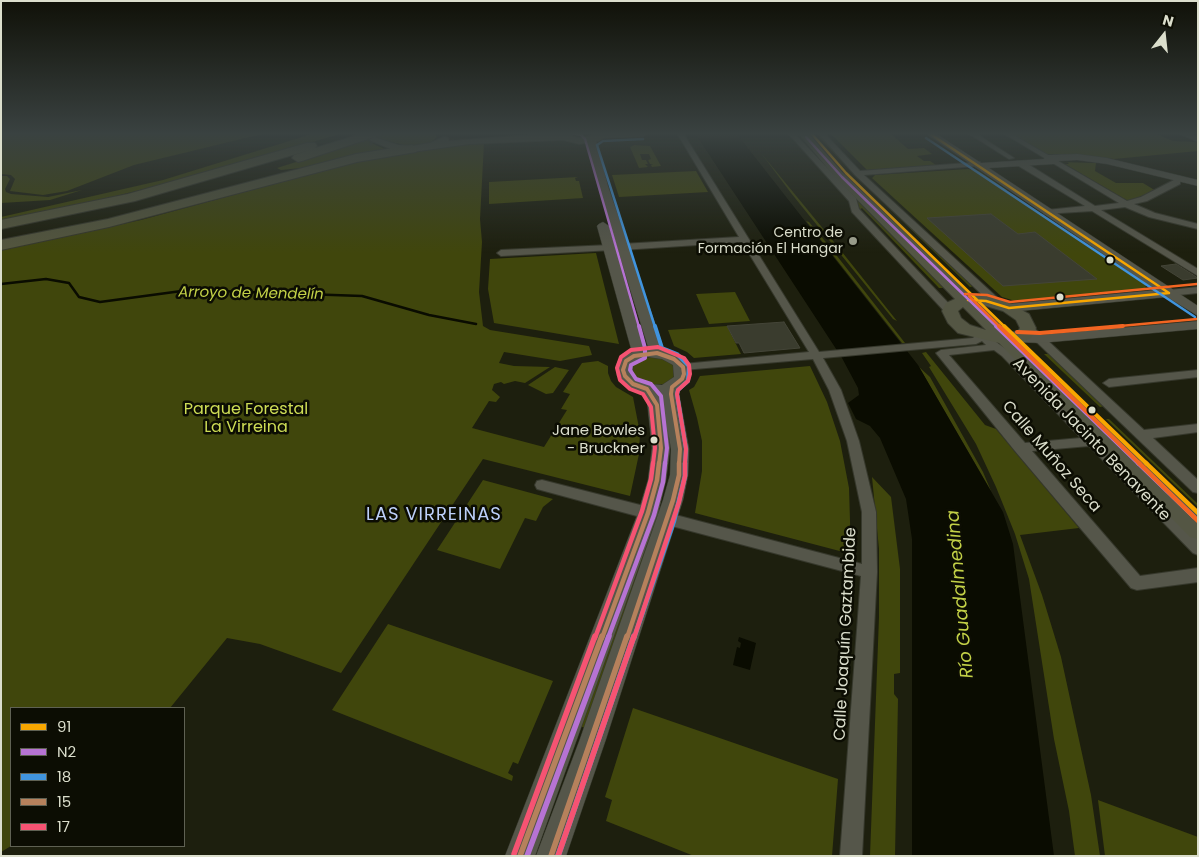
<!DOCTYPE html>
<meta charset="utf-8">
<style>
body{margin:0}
#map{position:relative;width:1199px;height:857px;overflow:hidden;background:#1d1f0e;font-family:Poppins,sans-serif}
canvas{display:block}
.frame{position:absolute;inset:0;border:2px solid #dbdecc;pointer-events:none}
.legend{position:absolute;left:10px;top:707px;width:175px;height:140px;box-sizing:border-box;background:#0c0d03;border:1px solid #5f6153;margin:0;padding:6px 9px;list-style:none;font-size:15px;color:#dbdecc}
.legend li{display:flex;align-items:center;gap:10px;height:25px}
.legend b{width:25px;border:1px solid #5f6153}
.north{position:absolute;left:1139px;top:10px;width:50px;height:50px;-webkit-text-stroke:4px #0c0d03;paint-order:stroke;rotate:16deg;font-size:14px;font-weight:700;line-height:20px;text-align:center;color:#dbdecc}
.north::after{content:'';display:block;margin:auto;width:18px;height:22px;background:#dbdecc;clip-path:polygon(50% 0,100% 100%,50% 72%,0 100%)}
</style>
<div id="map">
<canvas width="1199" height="857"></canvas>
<div class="frame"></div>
<ul class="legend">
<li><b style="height:6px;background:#f7a600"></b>91</li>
<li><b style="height:6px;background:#b673d3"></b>N2</li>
<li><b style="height:6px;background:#4094de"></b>18</li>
<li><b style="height:6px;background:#b6815c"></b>15</li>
<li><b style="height:6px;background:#f65372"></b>17</li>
</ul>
<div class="north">N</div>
</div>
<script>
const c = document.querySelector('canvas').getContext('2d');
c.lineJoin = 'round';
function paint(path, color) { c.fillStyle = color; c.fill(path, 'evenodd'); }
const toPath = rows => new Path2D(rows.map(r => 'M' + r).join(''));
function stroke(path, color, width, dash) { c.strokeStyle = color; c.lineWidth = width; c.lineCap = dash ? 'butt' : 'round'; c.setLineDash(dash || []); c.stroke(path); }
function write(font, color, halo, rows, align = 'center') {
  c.font = font + ' Poppins,sans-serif'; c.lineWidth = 5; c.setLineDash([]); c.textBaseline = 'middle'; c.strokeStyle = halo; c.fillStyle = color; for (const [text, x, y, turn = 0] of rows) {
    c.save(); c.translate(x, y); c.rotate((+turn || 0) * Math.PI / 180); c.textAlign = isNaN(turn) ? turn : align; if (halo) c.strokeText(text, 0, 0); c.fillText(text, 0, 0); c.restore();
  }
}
const green = toPath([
 [1,133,273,133,262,134,134,165,67,191,43,195,10,191,15,179,11,175,1,174],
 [315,133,343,133,212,172,108,198,1,221,1,217,163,180],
 [387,133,434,133,437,137,430,143,407,146,380,139,369,142,385,149,383,151,353,155,301,168,281,170,277,168],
 [830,133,890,133,908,149,924,148,932,154,917,156,924,161,930,161,936,165,867,170],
 [1011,133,1154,133,1173,141,1195,142,1198,143,1198,151,1114,159,1070,154,1046,154],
 [819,137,822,137,855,174,975,286,970,287,846,166],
 [797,138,800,138,816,157,944,288,939,288,862,208,859,210],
 [484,143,480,219,482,242,479,292,483,326,490,330,589,346,592,355,560,361,504,352,499,363,514,366,550,367,525,383,515,381,504,384,501,382,494,384,492,390,500,397,496,402,489,401,472,428,544,447,567,410,561,409,570,394,563,392,576,372,582,363,598,361,608,366,608,373,611,381,616,387,633,397,640,433,639,454,630,496,483,459,341,673,260,644,227,638,170,708,11,708,11,846,1,852,1,250,141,220,362,160,447,145],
 [634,145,650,146,661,166,652,167,651,165,653,164,650,164,648,160,651,159,649,154,640,154,642,160,646,160,648,164,645,164,648,167,639,168,630,147],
 [761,153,834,242,897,321,893,319,791,193],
 [1061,162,1096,163,1095,171,1116,183,1143,183,1156,191,1128,201,1065,164,1069,164,1067,162],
 [968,169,979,171,1007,190,1004,191,1009,194,1012,194,1146,285,1145,290,1015,301,1002,297,872,178,875,175],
 [696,171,708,192,619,197,612,175],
 [1,176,7,176,10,179,5,189,6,192,11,194,48,197,82,190,50,200,1,203],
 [578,177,575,178,576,181,579,181,583,198,489,204,489,182],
 [806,221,809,222,830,247,905,343,902,343],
 [596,253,619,344,494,323,488,289,490,259],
 [735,292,750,321,709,324,696,294],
 [727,326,741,354,694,358,687,352,674,346,668,330],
 [926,352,985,425,996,429,1079,528,1020,535,1042,595,1061,657,1091,795,1100,856,1075,856,1069,811,1054,739,1029,579,1015,534,996,487,976,444,929,367,931,366,922,353],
 [1044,354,1049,354,1105,406,1100,407],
 [655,357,666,359,674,365,677,372,673,379,665,384,653,385,641,382,633,376,631,369,635,362,643,358],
 [810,366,827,402,840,441,849,488,851,554,695,513,702,471,702,441,697,418,689,390,694,387,700,376],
 [555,367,569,370,553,393,546,394,528,385],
 [919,367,930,377,983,472,991,491],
 [1106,419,1109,419,1198,504,1198,507],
 [872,477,891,497,900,569,900,673,894,674,894,694,898,699,895,856,870,856,879,617,879,549],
 [483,480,553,499,543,507,536,521,525,518,500,569,437,550],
 [647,537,654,539,585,728,577,725],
 [388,624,553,681,518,764,513,762,508,773,513,776,512,781,332,710],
 [633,708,838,779,832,856,694,856,606,821,612,800,605,797],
 [1098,800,1198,837,1198,856,1105,856]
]);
const water = toPath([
 [695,133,736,133,918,365,1003,512,1013,544,1054,856,912,856,912,539,906,499,880,438,870,426,856,419,848,403,859,395,858,388,842,358],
 [739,637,756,643,750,670,733,665,737,647,740,648,741,643,738,641]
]);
const stream = toPath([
 [1,284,46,279,69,283,79,297,100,302,189,290,362,296,429,315,476,324]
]);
const building = toPath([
 [991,214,1018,234,1035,232,1097,279,1003,286,927,218,991,214],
 [1176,264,1198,278,1183,280,1161,266,1176,264],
 [784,322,800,348,744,353,739,343,736,343,727,326,784,322]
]);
const primaryTunnel = toPath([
 [355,133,374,140]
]);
const street = toPath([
 [677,133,683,133,819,352,973,338,977,334,985,334,1010,352,1198,539,1198,555,1193,553,1089,446,1032,451,1140,576,1198,568,1198,582,1137,590,1131,588,1015,451,936,353,941,350,986,345,982,341,976,344,823,358,841,390,859,441,876,512,877,572,862,856,840,856,861,576,668,525,663,523,661,519,663,515,668,513,862,564,862,512,847,441,829,390,813,359,683,370,677,367,683,364,809,352,742,242,622,250,618,247,622,244,739,237,677,133],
 [994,350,1002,356,1081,438,1025,443,949,355,994,350],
 [788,133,794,133,856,198,859,209,954,309,954,313,946,313,852,212,849,201,788,133],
 [818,133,824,133,860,171,980,162,980,166,977,166,864,175,1001,301,1001,305,993,305,855,175,818,133],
 [968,133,975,133,1014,158,1009,159,968,133],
 [1003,133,1010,133,1127,201,1141,197,1174,180,1180,180,1180,184,1147,201,1134,204,1155,213,1198,224,1198,229,1149,217,1125,207,1101,210,1198,269,1198,276,1092,211,1044,214,1044,210,1047,210,1085,206,1017,165,1017,161,1023,161,1095,206,1119,203,1003,133],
 [1179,133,1187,133,1198,137,1198,142,1179,133],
 [610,245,614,248,613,250,501,256,497,253,501,250,610,245],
 [1198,287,1198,293,1169,296,1164,293,1169,290,1198,287],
 [1028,325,1032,326,1144,430,1198,424,1198,432,1153,438,1198,480,1198,493,1193,492,1024,330,1023,328,1028,325],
 [1198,370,1198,377,1109,387,1103,383,1109,379,1198,370],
 [542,480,648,507,653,509,655,513,653,517,648,519,537,489,535,485,537,481,542,480]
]);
const secondary = toPath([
 [925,133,935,133,981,163,1044,159,1045,156,1048,155,1077,154,1107,158,1198,180,1198,186,1107,164,1077,160,1059,161,1054,164,989,168,1198,306,1198,316,1167,297,1009,312,1004,311,1002,308,1004,305,1009,304,1156,290,925,133],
 [591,137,596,140,608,186,664,350,685,359,691,367,690,379,680,389,679,394,689,449,688,475,683,500,606,739,566,856,536,856,580,739,663,500,670,475,671,449,668,431,670,448,666,480,658,513,535,856,505,856,638,513,648,480,652,448,647,400,641,393,627,388,617,376,616,366,618,361,632,352,597,226,599,224,603,222,609,226,646,348,648,347,598,186,586,140,591,137],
 [648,357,662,359,673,365,674,377,662,385,649,384,639,380,633,375,633,364,648,357],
 [1198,321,1198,329,1040,343,1017,342,1012,341,1010,338,1012,335,1017,334,1040,335,1198,321]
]);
const primary = toPath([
 [560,133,571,133,571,136,579,138,592,136,597,133,648,133,643,136,604,138,599,141,579,144,563,140,469,144,412,152,393,150,369,140,374,137,398,145,412,146,430,143,444,137,448,138,449,141,560,133],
 [798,133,808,133,842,172,970,295,977,294,1003,300,1029,314,1036,328,1031,338,1019,343,1198,515,1198,539,1190,537,999,343,958,333,948,323,942,311,946,303,955,299,834,176,798,133],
 [979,304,1003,311,1016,320,1020,328,1018,331,1009,333,979,304],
 [963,307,986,330,970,325,961,318,958,311,963,307]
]);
const highway = toPath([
 [365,133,382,133,380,135,302,161,298,162,292,158,294,155,310,150,135,201,1,229,1,220,128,194,307,143,315,143,317,146,315,148,365,133],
 [412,145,418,149,416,152,357,162,109,227,1,250,1,240,108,219,356,154,412,145]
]);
const bus1Far2 = toPath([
 [811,133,846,173,1005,327],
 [929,133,1169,293],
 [968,300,986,301,1009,308,1169,293]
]);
const bus1Far1 = toPath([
 [1004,326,1147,464]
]);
const bus1 = toPath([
 [1146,463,1198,513]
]);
const bus2Far3 = toPath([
 [572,133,581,135,585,139,639,327],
 [806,137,842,177,997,327]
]);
const bus2Far2 = toPath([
 [639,326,645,348,645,358,631,365,630,370,636,379,651,384,661,396,667,448,665,464],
 [996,326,1139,464]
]);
const bus2Far1 = toPath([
 [1138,463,1194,517],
 [608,638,654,515,663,482,665,463]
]);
const bus2 = toPath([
 [527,856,609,636]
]);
const bus3Far3 = toPath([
 [926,138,1195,317],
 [643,139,603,141,597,145,655,327]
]);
const bus3Far2 = toPath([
 [655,326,662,348,677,354,689,366,688,381,678,390,677,394,686,449,685,464]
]);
const bus3Far1 = toPath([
 [634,638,674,521,685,476,685,463]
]);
const bus3 = toPath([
 [558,856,634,636]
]);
const bus4Far2 = toPath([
 [659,464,661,448,657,405,647,389,633,384,625,376,623,370,626,361,634,356,657,353,674,359,683,367,684,374,682,379,672,387,671,394,680,449,679,464]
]);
const bus4Far1 = toPath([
 [602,638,648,513,657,480,659,463],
 [627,638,673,500,679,475,679,463]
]);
const bus4 = toPath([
 [520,856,602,636],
 [551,856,627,636]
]);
const bus5Far2 = toPath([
 [653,464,655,448,651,407,643,394,630,389,620,380,617,368,621,357,631,350,658,347,684,358,689,365,690,374,688,381,678,390,677,394,686,449,685,464]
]);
const bus5Far1 = toPath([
 [595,638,642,511,651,479,653,463],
 [634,638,679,502,685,476,685,463]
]);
const bus5 = toPath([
 [514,854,595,636],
 [558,856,634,636]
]);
const bus6Far2 = toPath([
 [965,294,987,295,1010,302,1197,284],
 [969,296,1000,327],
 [1109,327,1197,319]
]);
const bus6Far1 = toPath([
 [999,326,1140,464],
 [1017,332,1040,333,1123,326]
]);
const bus6 = toPath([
 [1139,463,1198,521]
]);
const markers = [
 [853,241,5,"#989b8a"],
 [1110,260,4.5,"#dbdecc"],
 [1060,297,4.5,"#dbdecc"],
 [1092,410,4.5,"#dbdecc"],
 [654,440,4.5,"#dbdecc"]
];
const farPoinames = [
 ["Centro de",843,233],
 ["Formación El Hangar",843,249]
];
const farWaternames = [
 ["Arroyo de Mendelín",251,294,1]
];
const busNames = [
 ["Jane Bowles",645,431],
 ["- Bruckner",645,449]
];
const parkNames = [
 ["Parque Forestal",246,410],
 ["La Virreina",246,428]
];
const streetNames = [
 ["Avenida Jacinto Benavente",1091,440,46],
 ["Calle Muñoz Seca",1051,457,49],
 ["Calle Joaquín Gaztambide",846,634,-87]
];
const neighbourhoodNames = [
 ["LAS VIRREINAS",434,515]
];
const waterNames = [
 ["Río Guadalmedina",961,594,-95]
];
paint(green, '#40460c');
paint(water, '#0a0c01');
stroke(stream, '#0a0c01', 2.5);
paint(building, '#3a3c2e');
stroke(building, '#444538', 1);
stroke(primaryTunnel, '#3a3c2a', 12, [12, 5.5]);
stroke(street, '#36382c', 2);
stroke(secondary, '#36382c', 1);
stroke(primary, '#36382c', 2);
stroke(highway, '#36382c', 2);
paint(street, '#55564a');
paint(secondary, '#55564a');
paint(primary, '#545644');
paint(highway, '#54563e');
stroke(bus1Far2, '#f7a600', 2.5);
stroke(bus1Far1, '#f7a600', 4);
stroke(bus1, '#f7a600', 4.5);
stroke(bus2Far3, '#b673d3', 2.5);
stroke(bus2Far2, '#b673d3', 4);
stroke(bus2Far1, '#b673d3', 4.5);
stroke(bus2, '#b673d3', 5.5);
stroke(bus3Far3, '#4094de', 2.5);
stroke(bus3Far2, '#4094de', 4);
stroke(bus3Far1, '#4094de', 4.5);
stroke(bus3, '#4094de', 5.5);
stroke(bus4Far2, '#b6815c', 4);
stroke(bus4Far1, '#b6815c', 4.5);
stroke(bus4, '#b6815c', 5.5);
stroke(bus5Far2, '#f65372', 4);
stroke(bus5Far1, '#f65372', 4.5);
stroke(bus5, '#f65372', 5.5);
stroke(bus6Far2, '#f26522', 2.5);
stroke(bus6Far1, '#f26522', 4);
stroke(bus6, '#f26522', 4.5);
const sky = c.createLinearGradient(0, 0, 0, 253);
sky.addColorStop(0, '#101108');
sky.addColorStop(0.53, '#3a4241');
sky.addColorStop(1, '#3a424100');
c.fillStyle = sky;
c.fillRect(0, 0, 1199, 253);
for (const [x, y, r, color] of markers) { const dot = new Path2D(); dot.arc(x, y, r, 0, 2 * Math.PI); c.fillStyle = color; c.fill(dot); stroke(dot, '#0c0d03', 2); }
write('14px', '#dbdecc', '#0c0d03', farPoinames, 'right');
write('italic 15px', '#c3d147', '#0c0d03', farWaternames);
write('15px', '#dbdecc', '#0c0d03', busNames, 'right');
write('16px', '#cedd55', '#0c0d03', parkNames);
write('16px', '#dbdecc', '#0c0d03', streetNames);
c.letterSpacing = '1px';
write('18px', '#bdd0f9', '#0c0d03', neighbourhoodNames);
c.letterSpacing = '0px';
write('italic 18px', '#c3d147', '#0c0d03', waterNames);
</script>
